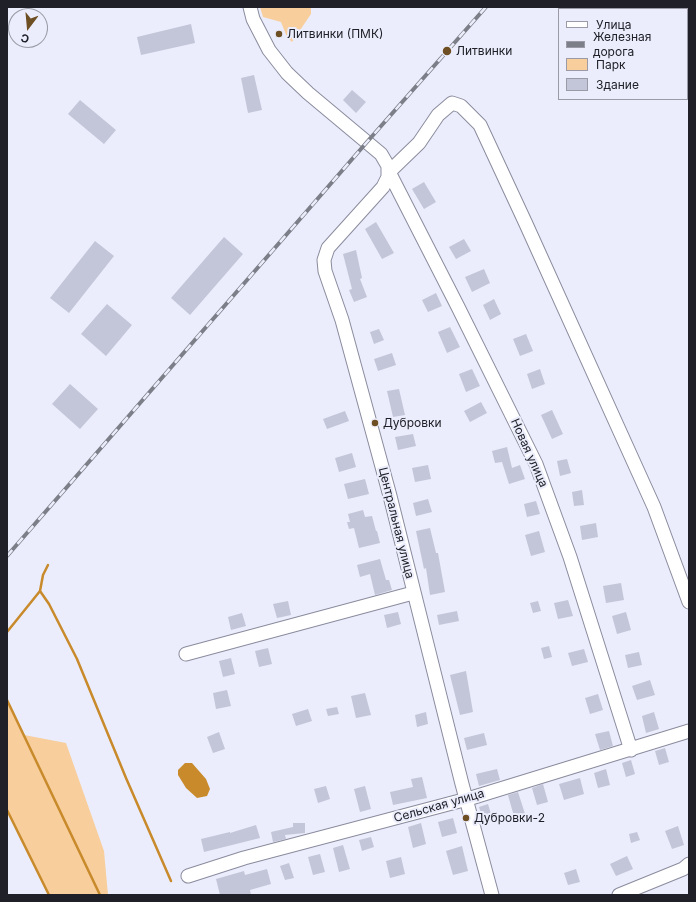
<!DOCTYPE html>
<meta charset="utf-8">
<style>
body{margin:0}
#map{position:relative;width:696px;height:902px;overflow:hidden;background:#ebedfc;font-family:Inter,sans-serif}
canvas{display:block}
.frame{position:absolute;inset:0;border:8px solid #202128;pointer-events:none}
.legend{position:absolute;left:558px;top:8px;width:130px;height:92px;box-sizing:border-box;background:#ebedfc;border:1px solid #9a9ba7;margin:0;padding:5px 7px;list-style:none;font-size:12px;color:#202128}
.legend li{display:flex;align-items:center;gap:8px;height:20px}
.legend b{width:20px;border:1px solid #9a9ba7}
.north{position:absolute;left:8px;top:8px;width:40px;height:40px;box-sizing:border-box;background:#ebedfc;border:1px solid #9a9ba7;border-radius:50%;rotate:196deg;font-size:11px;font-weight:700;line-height:16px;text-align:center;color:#202128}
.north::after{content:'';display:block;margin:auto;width:14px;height:18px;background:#6e4f24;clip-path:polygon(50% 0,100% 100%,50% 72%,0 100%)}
</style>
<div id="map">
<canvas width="696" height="902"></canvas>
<div class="frame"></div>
<ul class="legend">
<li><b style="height:5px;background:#fff"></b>Улица</li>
<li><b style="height:5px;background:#7c7e88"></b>Железная дорога</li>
<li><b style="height:11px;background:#f7ce9c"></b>Парк</li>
<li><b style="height:11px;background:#c3c6d8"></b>Здание</li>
</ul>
<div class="north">С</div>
</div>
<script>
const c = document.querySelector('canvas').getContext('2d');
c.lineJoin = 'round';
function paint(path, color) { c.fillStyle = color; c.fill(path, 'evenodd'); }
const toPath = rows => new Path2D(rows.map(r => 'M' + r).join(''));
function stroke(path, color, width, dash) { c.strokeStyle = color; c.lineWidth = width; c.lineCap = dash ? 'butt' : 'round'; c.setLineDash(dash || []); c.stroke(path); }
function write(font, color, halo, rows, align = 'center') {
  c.font = font + ' Inter,sans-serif'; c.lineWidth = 4; c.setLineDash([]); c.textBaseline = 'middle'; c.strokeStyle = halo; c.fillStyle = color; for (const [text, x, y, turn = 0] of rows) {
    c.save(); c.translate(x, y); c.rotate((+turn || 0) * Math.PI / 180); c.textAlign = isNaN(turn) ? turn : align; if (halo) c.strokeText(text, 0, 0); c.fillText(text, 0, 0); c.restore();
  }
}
const green = toPath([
 [260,7,311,7,311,14,292,42,287,37,281,22,263,17],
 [7,700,24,735,66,743,104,851,108,895,49,895,7,810]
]);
const water = toPath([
 [185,763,192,763,206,779,210,789,207,796,197,798,186,788,178,775,178,770]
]);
const stream = toPath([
 [40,591,49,604,77,659,126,778,171,881],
 [7,632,40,591,43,575,48,565],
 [7,700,100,895],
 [7,810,49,895]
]);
const building = toPath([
 [191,24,195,43,141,55,137,37],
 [254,75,262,110,248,113,241,78],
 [352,90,366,102,356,113,343,100],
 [80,100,116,130,104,144,68,114],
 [424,182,436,202,424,209,412,189],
 [376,222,394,253,382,259,365,229],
 [224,237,243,254,190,315,171,298],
 [464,239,471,251,456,259,449,247],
 [95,241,114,256,69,313,50,298],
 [356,250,362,278,360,279,367,297,354,302,349,290,352,289,343,254],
 [484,269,490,283,472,292,465,277],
 [436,293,442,306,428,312,422,300],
 [494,299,501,314,490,320,483,305],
 [107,304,132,325,106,356,81,334],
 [450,327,460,347,447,353,438,332],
 [379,329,384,340,374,344,370,332],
 [526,334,533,351,520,356,513,339],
 [392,353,396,365,378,371,374,359],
 [472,369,480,386,466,392,459,374],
 [540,369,545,384,532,389,527,374],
 [70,384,98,409,80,429,52,404],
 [399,389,405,415,393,417,387,391],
 [481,402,487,413,470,422,464,411],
 [552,410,563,434,552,439,541,415],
 [345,411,349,421,327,429,323,419],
 [413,434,416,446,398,450,395,437],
 [507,447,512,468,520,465,525,479,509,484,502,462,495,463,492,451],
 [352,453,356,467,339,472,335,458],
 [567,459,571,473,560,476,557,461],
 [428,465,431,479,415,482,412,468],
 [365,479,369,494,348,499,344,484],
 [582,490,584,505,574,506,572,492],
 [428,499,432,512,416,516,413,503],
 [536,501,540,514,527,517,524,504],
 [363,510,365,517,372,516,376,531,377,531,380,543,359,548,354,528,349,529,347,522,350,522,348,514],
 [596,523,598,537,582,540,580,526],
 [430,528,436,553,438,553,445,592,430,595,426,568,424,569,416,531],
 [539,531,545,552,531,556,525,535],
 [380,559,386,580,389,580,392,590,375,595,370,574,360,577,357,565],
 [621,583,624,600,606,603,603,586],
 [568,600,573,616,558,619,554,603],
 [288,601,291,615,277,618,273,604],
 [538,601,541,611,533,613,530,603],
 [457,611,459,621,439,625,437,615],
 [398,612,401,624,387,628,384,615],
 [626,612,631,630,617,634,612,616],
 [242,613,246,626,231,630,228,617],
 [549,646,552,657,544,659,541,648],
 [268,648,272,664,259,667,255,651],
 [584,649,588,662,572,666,568,653],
 [639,652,642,665,628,668,625,655],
 [231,658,235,674,223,677,219,661],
 [466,671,473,712,460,715,450,675],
 [650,680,655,695,637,700,632,686],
 [227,690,231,706,216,709,213,693],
 [365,693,371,715,356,718,351,696],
 [598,694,603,710,590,714,585,698],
 [337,707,339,714,328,716,326,709],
 [308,709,312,721,296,726,292,714],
 [426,712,428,724,417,727,415,715],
 [654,712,659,729,646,733,642,716],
 [609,731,613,746,600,750,595,734],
 [219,732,225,749,213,753,207,737],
 [484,733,487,745,467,750,464,738],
 [665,748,669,762,659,765,655,751],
 [631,760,635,774,626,777,622,763],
 [497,769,500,780,479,786,476,774],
 [606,769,610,785,598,788,594,773],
 [422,777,427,798,393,805,390,792,413,787,411,779],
 [580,778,584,794,564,800,559,784],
 [543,784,548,802,537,805,532,788],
 [326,786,330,799,318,803,314,789],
 [365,786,371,809,360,812,354,789],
 [518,792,526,817,515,820,508,795],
 [488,804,493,821,484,823,479,807],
 [453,818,457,833,442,837,438,822],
 [293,823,305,823,305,833,285,835,286,839,273,842,271,832,293,827],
 [421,823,426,844,413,848,408,827],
 [256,825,260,838,204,852,201,839,230,832,230,833],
 [678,826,684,845,672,849,665,831],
 [637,832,640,840,631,843,629,834],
 [371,837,374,847,362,851,359,840],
 [343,845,350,869,339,872,333,848],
 [462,846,468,871,453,875,446,851],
 [320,854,325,872,313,875,308,857],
 [627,856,633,869,616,876,610,864],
 [401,857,405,874,390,878,386,861],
 [289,863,294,878,285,880,280,866],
 [267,869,271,884,250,890,251,895,220,895,216,879,244,871,245,875],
 [576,869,580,882,568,885,564,873]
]);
const minor = toPath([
 [250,7,253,19,269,50,287,73,308,93,381,154,388,166,388,177,383,187,328,248,324,260,325,271,342,320,390,496,462,784,492,895],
 [389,172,419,143,438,115,452,103,461,106,480,125,526,224,654,507,689,602],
 [389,172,458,307,536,464,570,557,631,750],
 [186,654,413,593],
 [188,876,244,858,471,798,689,731],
 [619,895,683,869,689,864]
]);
const rail = toPath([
 [7,556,367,142,486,7]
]);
const markers = [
 [279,34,4,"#6e4f24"],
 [447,51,5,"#6e4f24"],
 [375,423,4,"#6e4f24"],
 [466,818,4,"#6e4f24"]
];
const poiNames = [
 ["Литвинки (ПМК)",287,34],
 ["Литвинки",456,51],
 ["Дубровки",383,423],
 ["Дубровки-2",474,818]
];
const streetNames = [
 ["Новая улица",529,453,66],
 ["Центральная улица",396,523,76],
 ["Сельская улица",439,806,-16]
];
paint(green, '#f7ce9c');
paint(water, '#c88a2b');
stroke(stream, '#c88a2b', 2.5);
paint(building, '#c3c6d8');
stroke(minor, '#8a8c9e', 15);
stroke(minor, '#fff', 13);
stroke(rail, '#7c7e88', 4);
stroke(rail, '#ebedfc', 2.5, [8]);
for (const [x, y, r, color] of markers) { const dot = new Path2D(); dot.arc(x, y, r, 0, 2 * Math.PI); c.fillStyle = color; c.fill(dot); stroke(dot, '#ebedfc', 1.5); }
write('12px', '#202128', '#ebedfc', poiNames, 'left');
write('12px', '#202128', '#ebedfc', streetNames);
</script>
